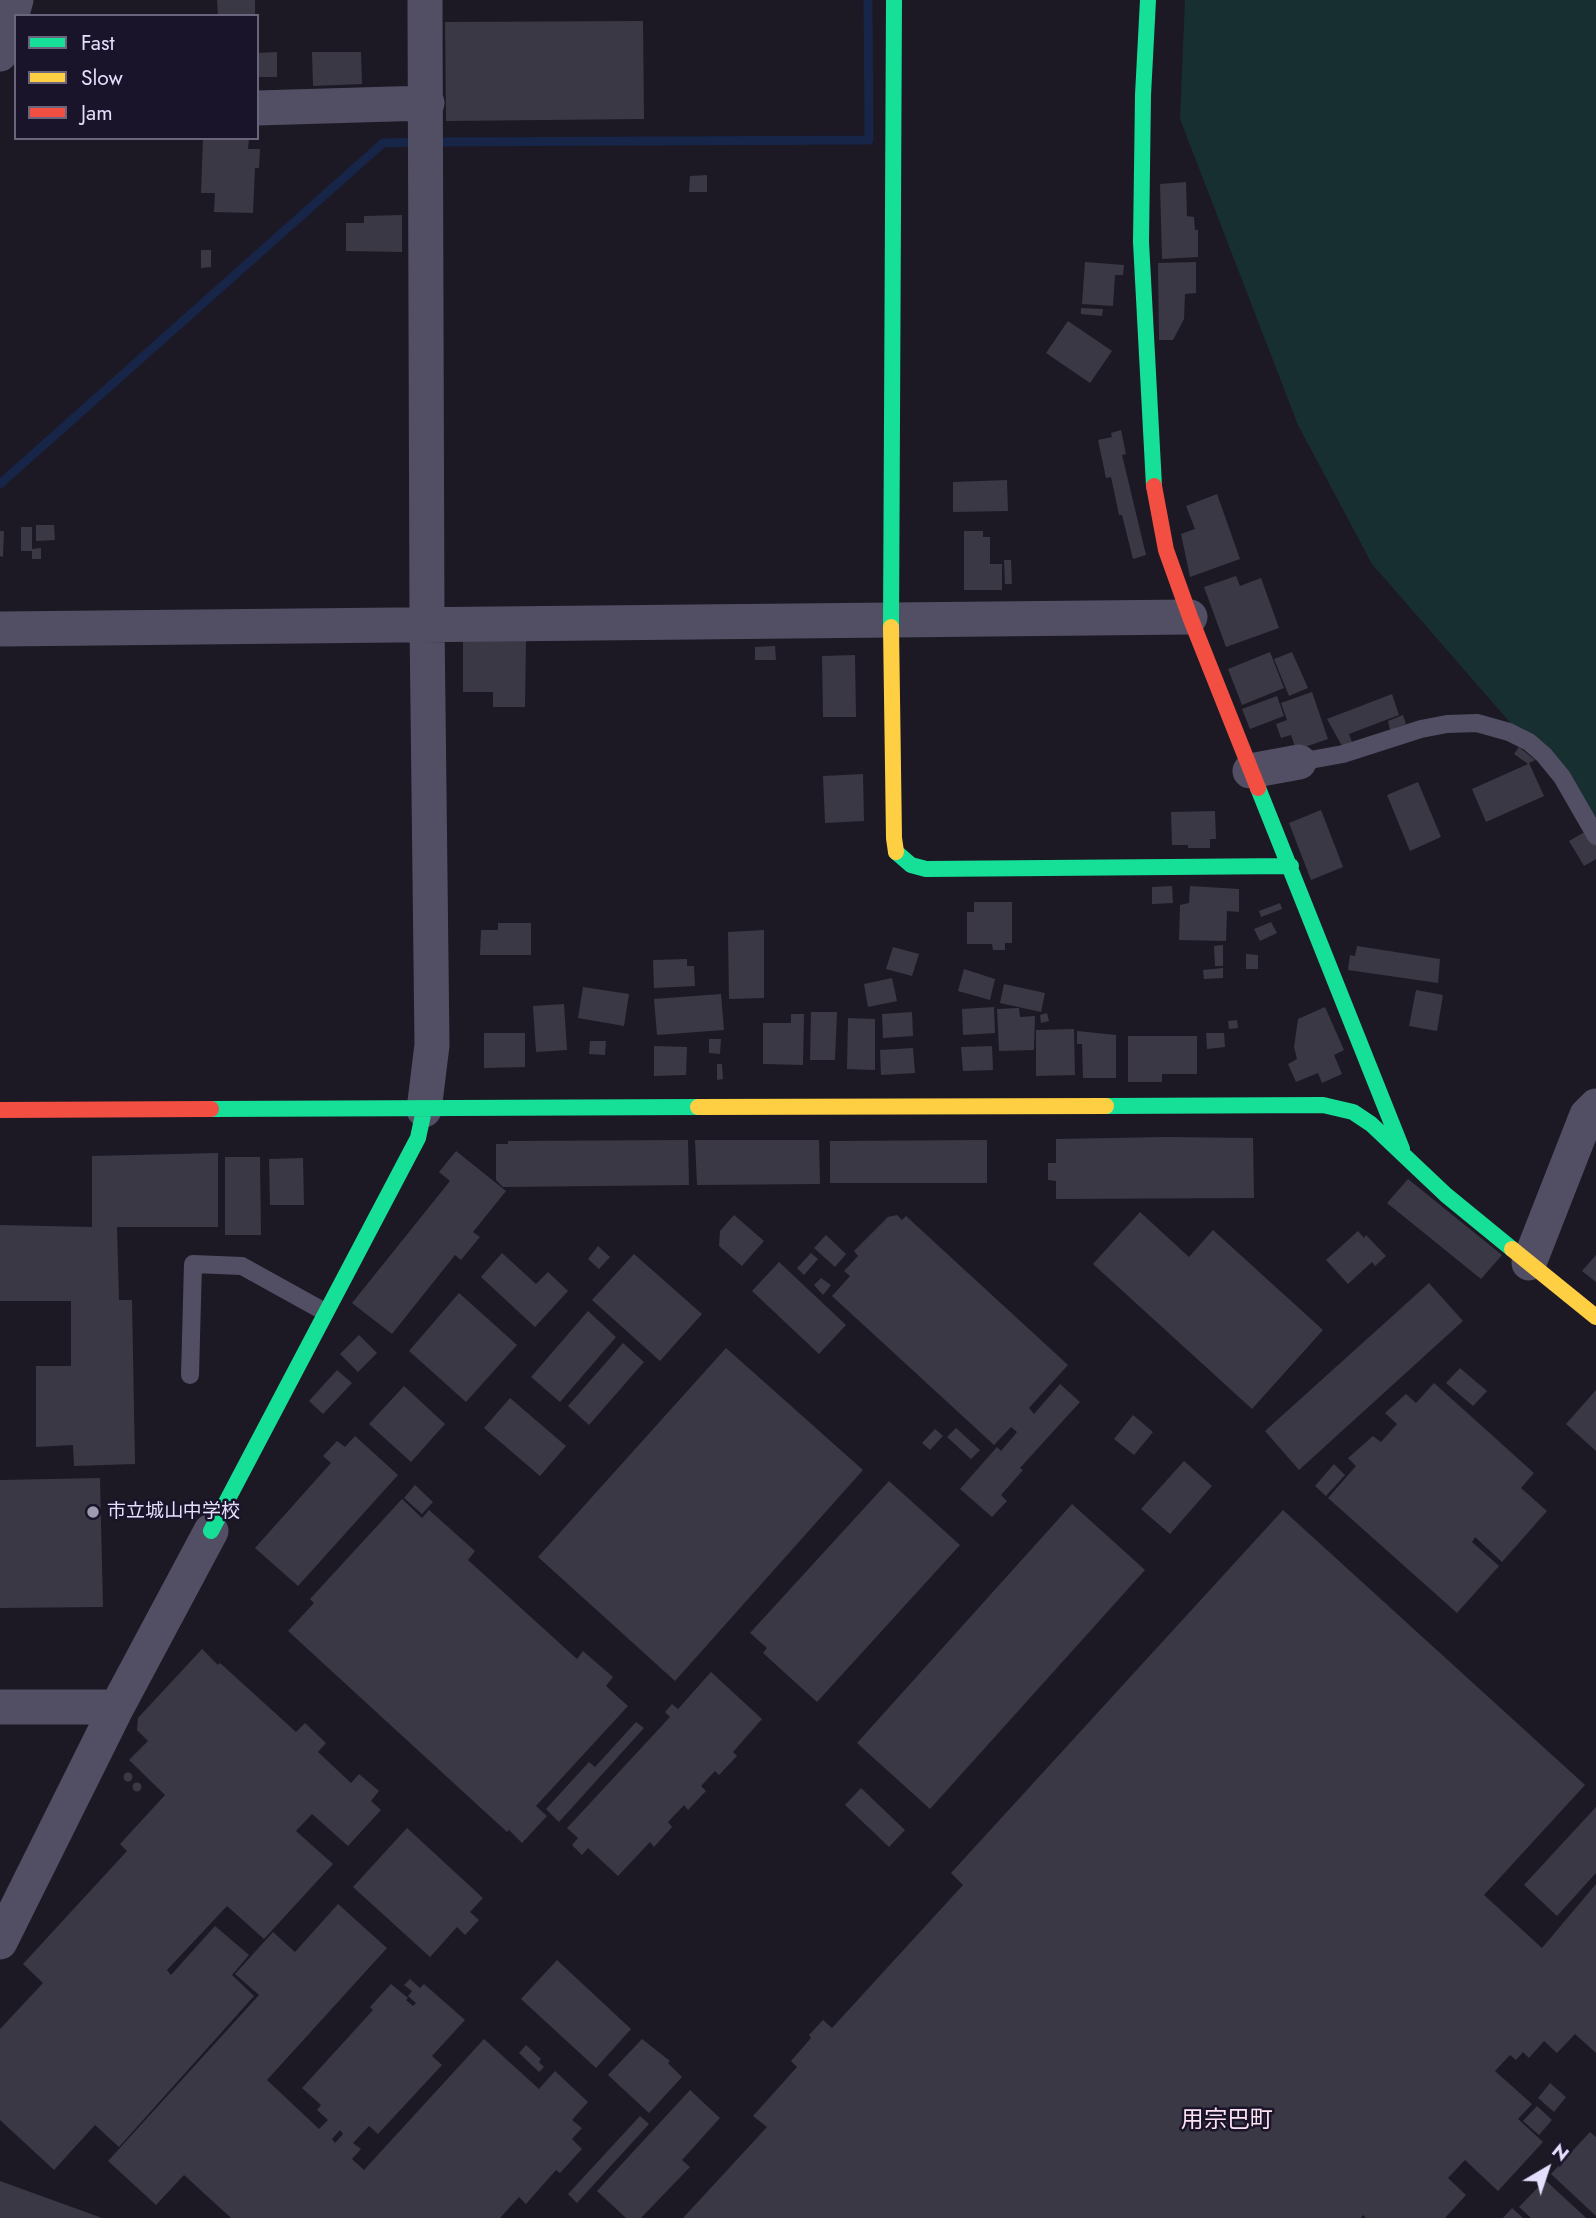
<!DOCTYPE html>
<meta charset="utf-8">
<style>
body{margin:0}
#map{position:relative;width:1596px;height:2218px;overflow:hidden;background:#1c1924;font-family:Jost,sans-serif}
canvas{display:block}
.legend{position:absolute;left:14px;top:14px;width:245px;height:126px;box-sizing:border-box;background:#191429;border:2px solid #6a657d;margin:0;padding:9px 12px;list-style:none;font-size:21px;color:#e4dffc}
.legend li{display:flex;align-items:center;gap:14px;height:35px}
.legend b{width:35px;border:2px solid #6a657d}
.north{position:absolute;left:1512px;top:2134px;width:70px;height:70px;-webkit-text-stroke:5px #191429;paint-order:stroke;rotate:39deg;font-size:19px;font-weight:700;line-height:28px;text-align:center;color:#e4dffc}
.north::after{content:'';display:block;margin:auto;width:24px;height:32px;background:#e4dffc;clip-path:polygon(50% 0,100% 100%,50% 72%,0 100%)}
</style>
<div id="map">
<canvas width="1596" height="2218"></canvas>
<ul class="legend">
<li><b style="height:9px;background:#16e098"></b>Fast</li>
<li><b style="height:9px;background:#ffcf43"></b>Slow</li>
<li><b style="height:9px;background:#f24e42"></b>Jam</li>
</ul>
<div class="north">N</div>
</div>
<script>
const c = document.querySelector('canvas').getContext('2d');
c.lineJoin = 'round';
function paint(path, color) { c.fillStyle = color; c.fill(path, 'evenodd'); }
const toPath = rows => new Path2D(rows.map(r => 'M' + r).join(''));
function stroke(path, color, width, dash) { c.strokeStyle = color; c.lineWidth = width; c.lineCap = dash ? 'butt' : 'round'; c.setLineDash(dash || []); c.stroke(path); }
function write(font, color, halo, rows, align = 'center') {
  c.font = font + ' Jost,"Noto Sans JP",sans-serif'; c.lineWidth = 5; c.setLineDash([]); c.textBaseline = 'middle'; c.strokeStyle = halo; c.fillStyle = color; for (const [text, x, y, turn = 0] of rows) {
    c.save(); c.translate(x, y); c.rotate((+turn || 0) * Math.PI / 180); c.textAlign = isNaN(turn) ? turn : align; if (halo) c.strokeText(text, 0, 0); c.fillText(text, 0, 0); c.restore();
  }
}
const green = toPath([
 [1185,0,1596,0,1596,821,1372,564,1298,425,1180,119]
]);
const stream = toPath([
 [432,142,869,140,868,0],
 [0,484,383,143,418,142]
]);
const building = toPath([
 [217,0,255,0,255,16,218,16],
 [643,21,644,119,446,121,445,22],
 [277,52,277,77,257,77,257,53],
 [312,52,361,52,362,84,313,86],
 [203,138,249,138,248,149,260,149,259,168,255,168,253,213,214,212,215,193,201,193],
 [707,175,707,192,689,192,690,176],
 [1186,182,1187,216,1194,217,1195,230,1198,230,1198,257,1162,259,1160,184],
 [402,215,402,252,346,251,346,223,364,223,364,216],
 [201,250,211,250,211,267,201,268],
 [1085,262,1124,265,1123,275,1115,275,1113,306,1082,304],
 [1196,262,1196,293,1185,294,1184,319,1173,340,1159,340,1158,263],
 [1081,308,1103,309,1102,316,1081,314],
 [1068,321,1112,351,1090,383,1046,353],
 [1121,430,1126,454,1122,455,1146,555,1133,559,1122,515,1119,515,1111,477,1106,478,1098,440,1112,437,1111,433],
 [1007,480,1008,511,953,512,953,482],
 [1217,494,1240,559,1190,577,1181,534,1195,529,1186,506],
 [36,525,54,525,55,540,36,541],
 [21,527,32,527,32,549,41,548,41,559,32,559,32,551,21,551],
 [0,531,4,531,3,557,0,556],
 [964,531,983,531,983,537,990,537,990,564,1002,564,1002,590,964,590],
 [1004,560,1011,560,1012,584,1005,584],
 [1236,576,1240,586,1261,578,1279,628,1226,647,1204,587],
 [463,640,526,641,525,707,493,707,493,692,463,692],
 [775,646,776,660,755,660,755,647],
 [1270,652,1284,688,1242,705,1228,669],
 [1292,652,1308,688,1289,696,1274,659],
 [855,655,856,717,823,717,822,656],
 [1312,692,1328,739,1296,750,1291,735,1281,738,1276,724,1287,720,1281,703],
 [1392,694,1399,715,1349,734,1352,742,1342,746,1327,719],
 [1277,696,1284,716,1250,729,1242,709],
 [1403,715,1406,724,1390,730,1388,721],
 [1519,747,1535,760,1529,763,1544,796,1486,822,1472,789,1528,764,1514,754],
 [863,774,864,821,825,823,823,776],
 [1418,782,1441,837,1410,851,1387,795],
 [1321,810,1343,867,1311,880,1289,823],
 [1215,811,1216,839,1210,839,1210,848,1188,848,1188,845,1172,845,1171,812],
 [1588,830,1596,843,1596,859,1584,866,1569,841],
 [1172,886,1173,903,1152,904,1152,887],
 [1190,886,1239,889,1239,912,1227,911,1226,941,1179,940,1180,905,1189,903],
 [974,902,1012,902,1012,943,1005,943,1005,950,993,950,992,944,967,944,967,912,974,912],
 [1280,903,1282,909,1261,917,1259,911],
 [1271,922,1277,933,1260,941,1254,929],
 [498,923,531,923,531,955,480,955,481,930,498,930],
 [764,930,764,998,729,999,728,932],
 [1223,945,1223,966,1215,966,1214,946],
 [1357,946,1440,959,1438,983,1348,970,1350,955,1355,956],
 [893,947,919,954,912,976,886,969],
 [1246,954,1258,955,1258,969,1246,969],
 [687,959,687,966,694,966,695,986,654,988,653,960],
 [1223,968,1223,978,1204,979,1203,970],
 [964,969,995,979,990,1000,958,991],
 [892,978,897,1001,868,1007,864,984],
 [1004,984,1045,993,1041,1012,1000,1003],
 [583,987,629,994,624,1026,578,1018],
 [1416,990,1443,995,1437,1031,1409,1026],
 [721,994,724,1030,657,1035,654,999],
 [564,1004,567,1050,536,1052,533,1006],
 [994,1007,995,1033,963,1035,962,1009],
 [1325,1007,1344,1050,1334,1055,1342,1074,1322,1083,1318,1073,1296,1082,1288,1064,1297,1059,1294,1047,1298,1019],
 [1019,1008,1020,1017,1035,1016,1034,1050,999,1051,997,1009],
 [811,1012,837,1012,835,1060,810,1060],
 [912,1012,913,1036,883,1038,882,1014],
 [1047,1013,1049,1021,1041,1023,1040,1015],
 [791,1014,804,1014,803,1065,763,1064,763,1023,791,1023],
 [848,1018,875,1019,875,1070,847,1069],
 [1237,1020,1238,1028,1229,1029,1228,1021],
 [1074,1029,1075,1075,1036,1076,1036,1030],
 [1077,1031,1116,1035,1116,1078,1083,1078,1082,1044,1077,1044],
 [484,1033,525,1033,525,1067,484,1068],
 [1206,1033,1224,1033,1225,1047,1207,1049],
 [1128,1036,1197,1036,1197,1074,1162,1074,1162,1082,1128,1082],
 [709,1039,721,1039,720,1054,709,1053],
 [590,1041,606,1041,605,1055,589,1054],
 [654,1046,687,1047,686,1075,654,1076],
 [992,1046,993,1070,963,1071,961,1047],
 [913,1048,915,1073,881,1075,880,1050],
 [717,1064,722,1064,723,1079,717,1080],
 [1166,1137,1253,1138,1254,1198,1056,1199,1056,1181,1048,1180,1048,1163,1056,1163,1056,1139],
 [688,1140,689,1185,503,1187,496,1180,496,1144,508,1144,508,1141],
 [695,1140,819,1140,820,1184,697,1185],
 [987,1140,987,1183,830,1183,830,1141],
 [456,1151,506,1191,473,1232,480,1237,461,1260,455,1255,392,1334,352,1303,450,1181,439,1172],
 [218,1153,218,1227,117,1227,119,1300,132,1300,135,1464,74,1466,73,1445,36,1447,36,1366,71,1366,71,1301,0,1301,0,1225,92,1227,92,1156],
 [225,1157,260,1157,261,1235,225,1235],
 [303,1158,304,1205,270,1205,269,1159],
 [1408,1179,1502,1255,1481,1279,1387,1203],
 [1140,1212,1189,1257,1213,1230,1323,1330,1252,1409,1093,1264],
 [734,1215,764,1241,742,1266,719,1246,720,1231],
 [897,1215,902,1220,906,1216,1068,1365,1029,1408,1034,1414,1060,1384,1080,1402,1020,1468,1023,1470,1001,1495,1007,1501,992,1517,960,1489,997,1447,1001,1451,1017,1432,1011,1427,994,1445,832,1296,850,1276,844,1271,858,1256,854,1251,888,1217],
 [1358,1231,1364,1238,1366,1235,1386,1256,1375,1266,1372,1262,1348,1284,1326,1260],
 [826,1235,846,1254,835,1267,814,1248],
 [598,1246,610,1257,599,1269,588,1259],
 [502,1253,536,1284,548,1272,568,1291,535,1327,481,1277],
 [811,1253,818,1259,804,1275,797,1268],
 [634,1254,702,1314,660,1361,592,1300],
 [1596,1255,1596,1282,1582,1271],
 [779,1262,846,1325,819,1354,752,1291],
 [821,1278,831,1285,823,1295,814,1285],
 [1429,1283,1463,1321,1299,1470,1265,1431],
 [459,1293,517,1345,466,1402,409,1351],
 [588,1311,616,1337,560,1402,531,1377],
 [359,1335,377,1353,358,1372,340,1354],
 [623,1343,644,1362,589,1425,568,1406],
 [726,1348,863,1470,675,1681,538,1557],
 [1460,1368,1487,1391,1473,1406,1446,1383],
 [337,1370,352,1383,323,1414,309,1401],
 [1434,1383,1534,1473,1521,1488,1547,1511,1502,1562,1475,1537,1474,1539,1472,1542,1499,1566,1457,1613,1328,1498,1356,1466,1348,1458,1373,1436,1381,1442,1397,1424,1385,1413,1406,1394,1416,1403],
 [404,1386,445,1424,411,1462,369,1424],
 [1596,1390,1596,1451,1566,1424],
 [510,1398,566,1446,540,1476,484,1428],
 [1133,1415,1153,1432,1134,1455,1114,1439],
 [956,1428,980,1450,971,1459,947,1437],
 [935,1429,943,1436,930,1450,922,1443],
 [355,1436,398,1475,298,1586,255,1548,331,1463,323,1456,337,1441,345,1447],
 [1184,1461,1212,1486,1170,1534,1141,1509],
 [1334,1464,1345,1475,1326,1496,1315,1486],
 [100,1478,103,1607,0,1608,0,1480],
 [889,1481,960,1545,817,1702,763,1653,767,1648,750,1633],
 [415,1485,433,1502,422,1514,404,1498],
 [402,1499,422,1518,429,1510,475,1551,468,1560,577,1659,583,1651,613,1677,606,1686,628,1706,536,1806,547,1816,522,1843,509,1830,507,1832,288,1631,314,1603,310,1599],
 [1072,1504,1145,1570,930,1809,857,1743],
 [1283,1510,1585,1785,1484,1895,1542,1948,1596,1884,1596,2053,1575,2034,1557,2053,1544,2041,1529,2058,1523,2052,1516,2060,1510,2055,1495,2071,1532,2104,1518,2119,1543,2142,1498,2191,1465,2160,1448,2178,1466,2195,1445,2218,1366,2218,1363,2215,1361,2218,683,2218,767,2127,753,2116,797,2067,791,2061,811,2038,809,2035,823,2020,832,2028,963,1885,951,1873],
 [202,1649,218,1665,220,1663,296,1732,305,1723,326,1743,318,1752,351,1783,359,1774,379,1791,371,1801,381,1810,348,1846,312,1814,296,1831,333,1864,264,1939,227,1906,167,1970,171,1975,215,1926,249,1955,232,1975,254,1996,119,2147,95,2125,54,2170,0,2120,0,2029,43,1983,23,1964,127,1851,120,1844,165,1795,129,1760,148,1741,137,1730,138,1718],
 [711,1672,762,1719,733,1752,737,1756,719,1775,715,1771,701,1786,706,1791,688,1810,684,1805,668,1822,672,1827,654,1847,650,1842,618,1876,588,1848,582,1855,572,1845,578,1838,567,1828,670,1717,665,1712,672,1704,678,1709],
 [636,1722,644,1728,559,1822,546,1809,589,1762,595,1767],
 '123.5 1777a4.5 4.5 0 1 1 9 0a4.5 4.5 0 1 1-9 0Z',
 '132.5 1787a4.5 4.5 0 1 1 9 0a4.5 4.5 0 1 1-9 0Z',
 [861,1788,905,1830,889,1847,845,1805],
 [1596,1807,1596,1873,1557,1916,1524,1885],
 [407,1828,483,1898,470,1912,479,1920,465,1935,457,1927,430,1957,353,1887],
 [338,1904,387,1948,267,2080,319,2129,328,2120,317,2110,321,2105,302,2088,373,2010,370,2007,391,1984,408,1998,406,2000,413,2006,416,2003,408,1996,412,1991,404,1985,410,1979,420,1988,424,1984,465,2020,432,2056,442,2065,378,2134,369,2126,353,2143,361,2149,352,2159,364,2170,484,2039,539,2089,555,2071,588,2102,572,2120,582,2128,572,2139,582,2149,560,2173,556,2170,526,2204,519,2197,500,2218,231,2218,184,2175,156,2205,108,2161,259,1995,235,1974,273,1932,295,1952],
 [340,2130,343,2134,335,2143,332,2139],
 [557,1960,631,2029,596,2068,521,1999],
 [642,2039,670,2061,668,2063,682,2077,649,2113,608,2075],
 [526,2045,541,2059,539,2062,544,2067,539,2072,519,2053],
 [1550,2083,1566,2097,1554,2112,1538,2098],
 [690,2090,720,2118,682,2160,690,2167,641,2218,626,2218,597,2191],
 [1537,2106,1552,2120,1539,2135,1523,2121],
 [640,2116,649,2124,577,2203,568,2194],
 [1590,2132,1596,2137,1596,2216,1551,2174],
 [1545,2180,1583,2215,1586,2218,1531,2218,1519,2207],
 [0,2181,102,2218,0,2218],
 [1512,2208,1523,2218,1503,2218]
]);
const lane = toPath([
 [1299,762,1343,754,1421,729,1447,724,1477,723,1509,732,1529,742,1544,755,1562,777,1596,836],
 [190,1375,193,1264,242,1266,325,1312]
]);
const street = toPath([
 [0,54,16,0],
 [257,108,427,103],
 [0,629,1190,617],
 [1250,771,1299,762],
 [424,1110,432,1045,427,623,425,0],
 [1529,1263,1587,1115,1596,1106],
 [0,1707,117,1707],
 [0,1942,117,1707,211,1531]
]);
const fast = toPath([
 [1148,0,1143,95,1141,242,1154,486],
 [891,627,894,0],
 [1258,788,1402,1149],
 [896,852,911,865,926,869,1291,866],
 [1106,1106,1323,1105,1353,1112,1371,1124,1446,1195,1512,1249],
 [211,1109,698,1107],
 [211,1531,418,1138,424,1110]
]);
const slow = toPath([
 [891,627,894,838,896,852],
 [698,1107,1106,1106],
 [1512,1249,1596,1317]
]);
const jam = toPath([
 [1154,486,1166,550,1190,617,1258,788],
 [0,1110,211,1109]
]);
const markers = [
 [93,1512,7,"#9e9ab0"]
];
const poiNames = [
 ["市立城山中学校",107,1512]
];
const quarterNames = [
 ["用宗巴町",1227,2121]
];
paint(green, '#182f31');
stroke(stream, '#162548', 9);
paint(building, '#3b3845');
stroke(lane, '#524f64', 18);
stroke(street, '#524f64', 35);
stroke(fast, '#16e098', 16);
stroke(slow, '#ffcf43', 16);
stroke(jam, '#f24e42', 16);
for (const [x, y, r, color] of markers) { const dot = new Path2D(); dot.arc(x, y, r, 0, 2 * Math.PI); c.fillStyle = color; c.fill(dot); stroke(dot, '#191429', 2.5); }
write('19px', '#e4dffc', '#191429', poiNames, 'left');
write('23px', '#fce1f0', '#191429', quarterNames);
</script>
